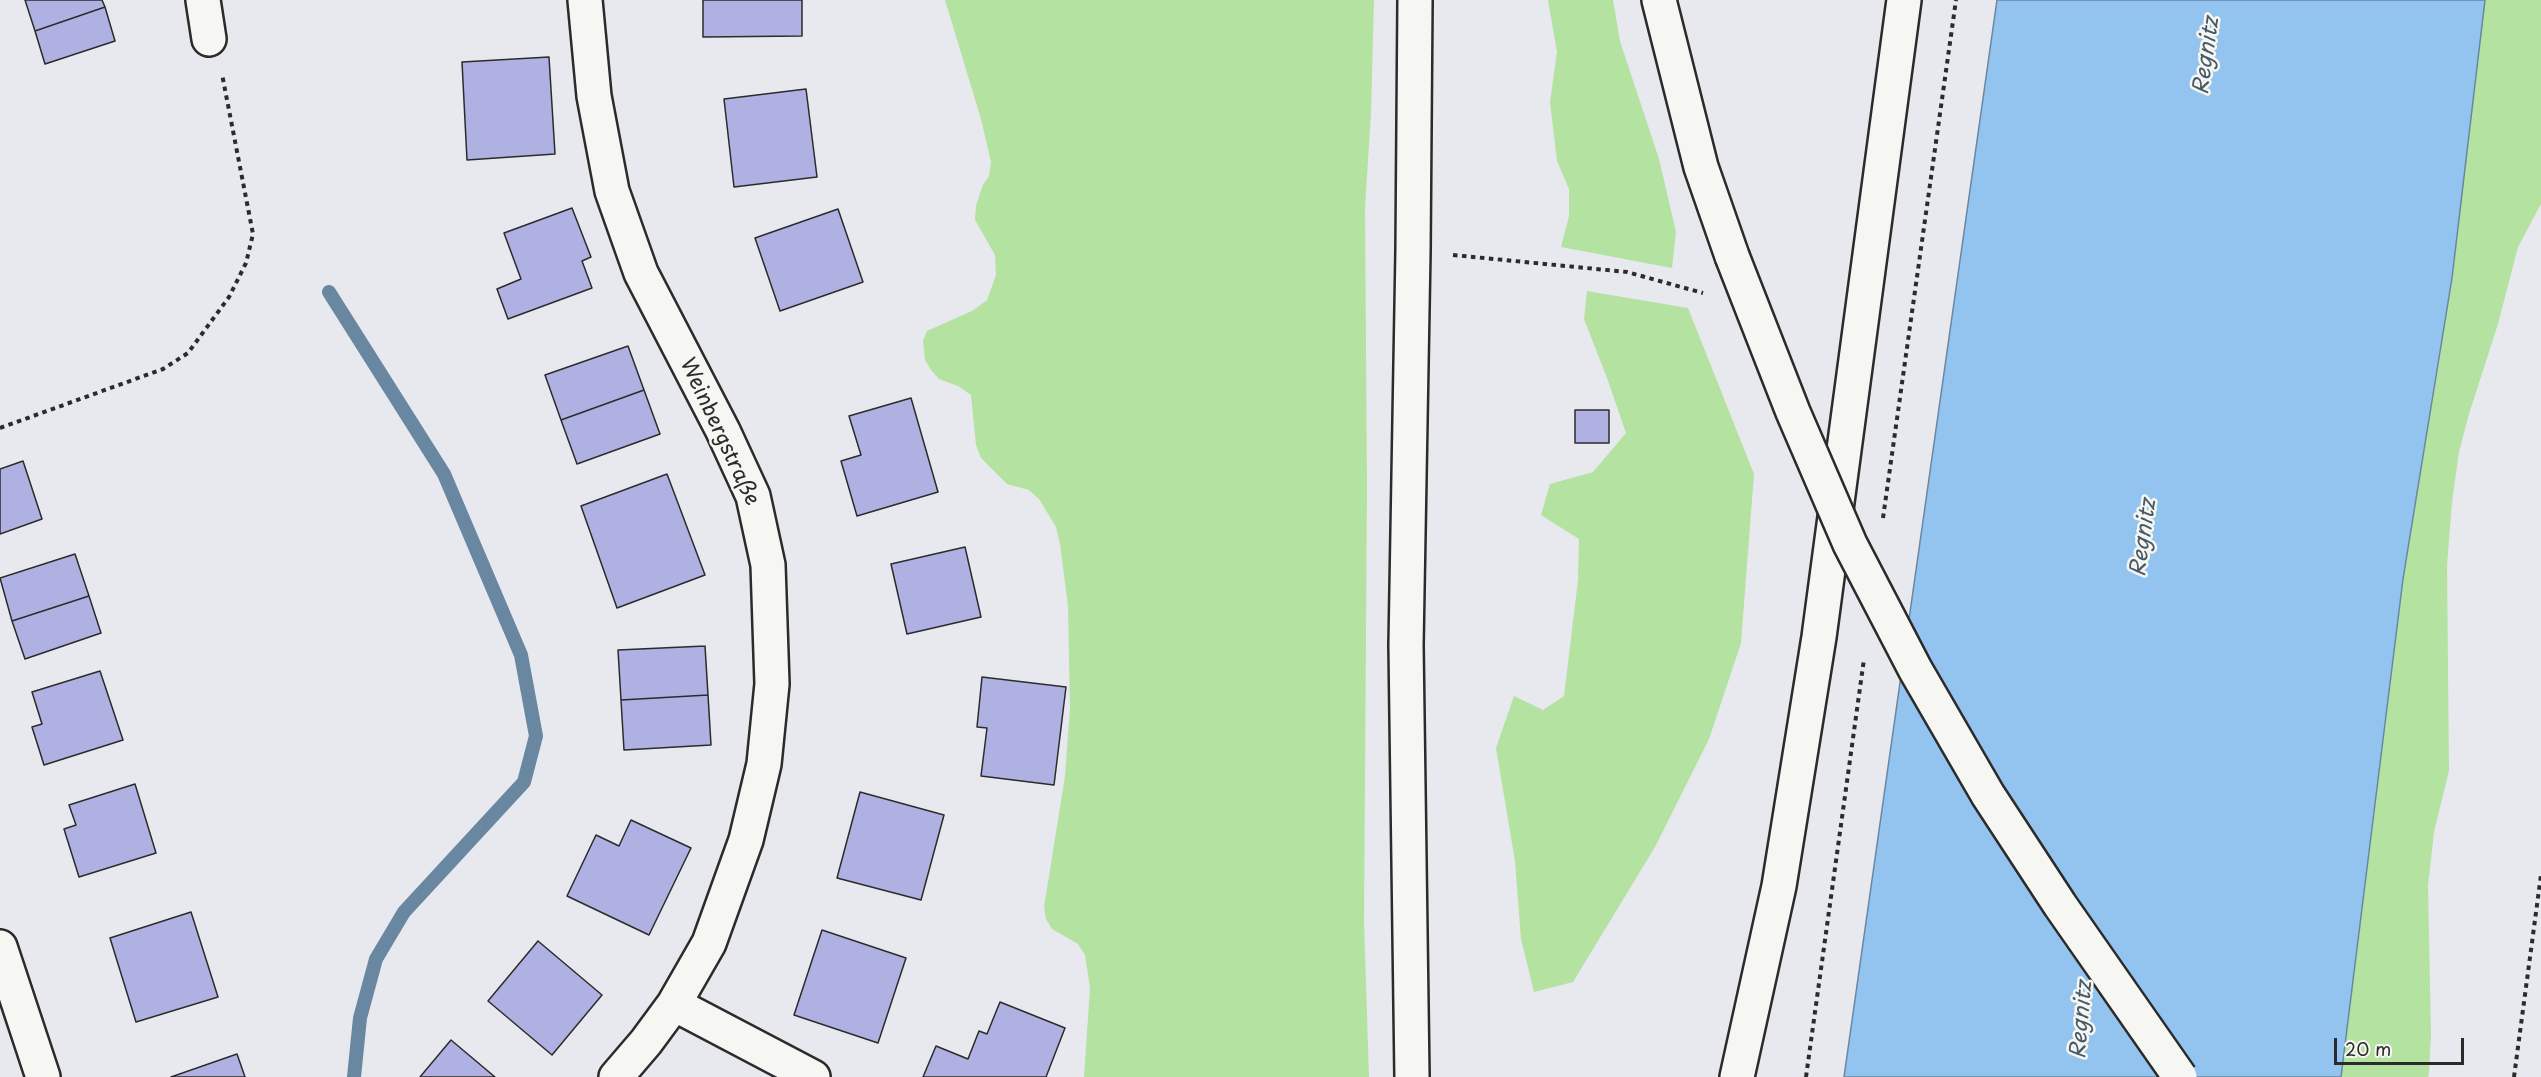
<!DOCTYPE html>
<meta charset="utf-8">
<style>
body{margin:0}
#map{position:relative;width:2541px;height:1077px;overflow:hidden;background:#e8e8ef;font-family:"Playpen Sans",sans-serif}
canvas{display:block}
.scale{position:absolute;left:2334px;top:1038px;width:130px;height:27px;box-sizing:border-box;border:3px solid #2b2b2b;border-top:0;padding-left:8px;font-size:18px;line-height:21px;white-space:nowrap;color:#2b2b2b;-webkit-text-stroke:4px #f6f6f2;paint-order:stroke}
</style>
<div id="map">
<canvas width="2541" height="1077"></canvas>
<div class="scale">20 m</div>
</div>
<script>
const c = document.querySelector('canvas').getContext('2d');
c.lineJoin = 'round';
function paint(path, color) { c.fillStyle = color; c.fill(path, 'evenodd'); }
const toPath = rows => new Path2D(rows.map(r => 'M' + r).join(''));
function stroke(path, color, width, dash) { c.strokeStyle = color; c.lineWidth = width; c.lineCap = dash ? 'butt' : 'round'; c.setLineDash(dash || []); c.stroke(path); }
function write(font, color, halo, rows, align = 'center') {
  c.font = font + ' "Playpen Sans",sans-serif'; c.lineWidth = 5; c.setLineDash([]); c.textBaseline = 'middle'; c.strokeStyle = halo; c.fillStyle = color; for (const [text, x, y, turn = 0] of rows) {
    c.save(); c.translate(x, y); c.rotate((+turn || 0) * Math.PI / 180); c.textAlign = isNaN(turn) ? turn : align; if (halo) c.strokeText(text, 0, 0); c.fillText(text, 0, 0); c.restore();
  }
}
const green = toPath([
 [945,0,1374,0,1371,113,1365,208,1367,487,1364,922,1369,1077,1084,1077,1090,988,1085,955,1078,944,1052,929,1046,919,1044,907,1065,776,1070,709,1068,606,1060,544,1056,527,1039,499,1029,490,1007,484,981,458,976,445,971,395,958,386,939,379,931,370,925,360,923,341,927,331,972,311,987,300,996,275,995,255,975,220,976,205,983,185,989,176,991,162,981,119],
 [1548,0,1613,0,1620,41,1659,159,1676,232,1672,268,1561,247,1569,216,1569,189,1557,161,1550,102,1557,52],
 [2485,0,2541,0,2541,204,2518,247,2498,324,2469,414,2459,452,2452,502,2447,565,2449,771,2434,832,2428,886,2431,1035,2429,1072,2428,1077,2341,1077,2403,579,2452,278],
 [1587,291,1688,308,1754,474,1741,643,1709,739,1655,847,1573,982,1534,992,1521,939,1515,861,1496,748,1514,696,1543,710,1564,696,1578,580,1579,539,1541,515,1550,484,1593,472,1626,433,1607,378,1584,319]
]);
const water = toPath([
 [1997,0,2485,0,2452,278,2403,579,2341,1077,1844,1077,1997,0]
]);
const stream = toPath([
 [329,292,444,474,521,655,536,736,524,782,404,912,376,959,360,1018,354,1077]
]);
const building = toPath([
 [25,0,102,0,105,7,35,31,25,0],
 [703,0,802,0,802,36,703,37,703,0],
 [105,7,115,41,45,64,35,31,105,7],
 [549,57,555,154,467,160,462,62,549,57],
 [806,89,817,177,734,187,724,99,806,89],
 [572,208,591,257,582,261,592,288,508,319,497,289,521,279,504,233,572,208],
 [838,209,863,282,780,311,755,238,838,209],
 [628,346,644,390,561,420,545,375,628,346],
 [644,390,660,434,577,464,561,420,644,390],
 [911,398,938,492,857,516,841,461,861,455,849,416,911,398],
 [1575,410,1609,410,1609,443,1575,443,1575,410],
 [23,461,42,519,0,534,0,469,23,461],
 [667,474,705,575,617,608,581,506,667,474],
 [965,547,981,617,907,634,891,564,965,547],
 [75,554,89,596,12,621,0,578,75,554],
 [89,596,101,633,25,659,12,621,89,596],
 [705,646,708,695,621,700,618,650,705,646],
 [100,671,123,740,44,765,32,727,42,724,32,692,100,671],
 [982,677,1066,687,1054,785,981,776,987,728,977,727,982,677],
 [708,695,711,745,624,750,621,700,708,695],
 [135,784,156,853,79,877,64,829,76,825,69,805,135,784],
 [860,792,944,815,921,900,837,878,860,792],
 [631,820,691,848,649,935,567,896,596,835,619,846,631,820],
 [191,912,218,997,136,1022,110,938,191,912],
 [822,930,906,958,878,1043,794,1015,822,930],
 [538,941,602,995,552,1055,488,1001,538,941],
 [1000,1002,1065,1028,1046,1077,923,1077,936,1046,968,1059,979,1031,987,1034,1000,1002],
 [451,1040,495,1077,420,1077,451,1040],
 [237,1054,245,1077,171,1077,237,1054]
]);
const path = toPath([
 [1453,255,1627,272,1703,293],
 [0,428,163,369,188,353,229,297,246,263,253,234,222,74],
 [1883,518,1956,0],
 [1806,1077,1864,659],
 [2514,1077,2541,875]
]);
const minor = toPath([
 [203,0,209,39],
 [585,0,594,96,612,191,641,273,723,431,753,496,768,565,772,684,764,764,746,840,709,943,674,1004,646,1042,616,1077],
 [0,947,43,1077],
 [674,1004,813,1077]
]);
const tertiary = toPath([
 [1412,1077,1406,645,1413,251,1415,0]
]);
const primary = toPath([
 [1659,0,1701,167,1732,256],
 [1737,1077,1779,886,1819,637,1904,0]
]);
const primaryBridge = toPath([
 [1732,256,1793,412,1850,544,1915,669,1988,795,2060,905,2180,1077]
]);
const streetNames = [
 ["Weinbergstraße",719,432,65]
];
const waterNames = [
 ["Regnitz",2207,56,-82],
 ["Regnitz",2144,538,-82],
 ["Regnitz",2082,1020,-85]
];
paint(green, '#b4e2a0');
paint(water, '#93c4ef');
stroke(water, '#6987a1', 1.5);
stroke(stream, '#6987a1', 14);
paint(building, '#afb1e2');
stroke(building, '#2b2b2b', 1.5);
stroke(minor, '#2b2b2b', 38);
stroke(tertiary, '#2b2b2b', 38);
stroke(primary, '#2b2b2b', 38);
stroke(path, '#2b2b2b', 4, [4.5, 4.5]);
stroke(minor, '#f6f6f2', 33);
stroke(tertiary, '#f6f6f2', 33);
stroke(primary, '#f6f6f2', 33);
stroke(primaryBridge, '#2b2b2b', 38, []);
stroke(primaryBridge, '#f6f6f2', 33);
write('21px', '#2b2b2b', '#f6f6f2', streetNames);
write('italic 22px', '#4a5966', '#f6f6f2', waterNames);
</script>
